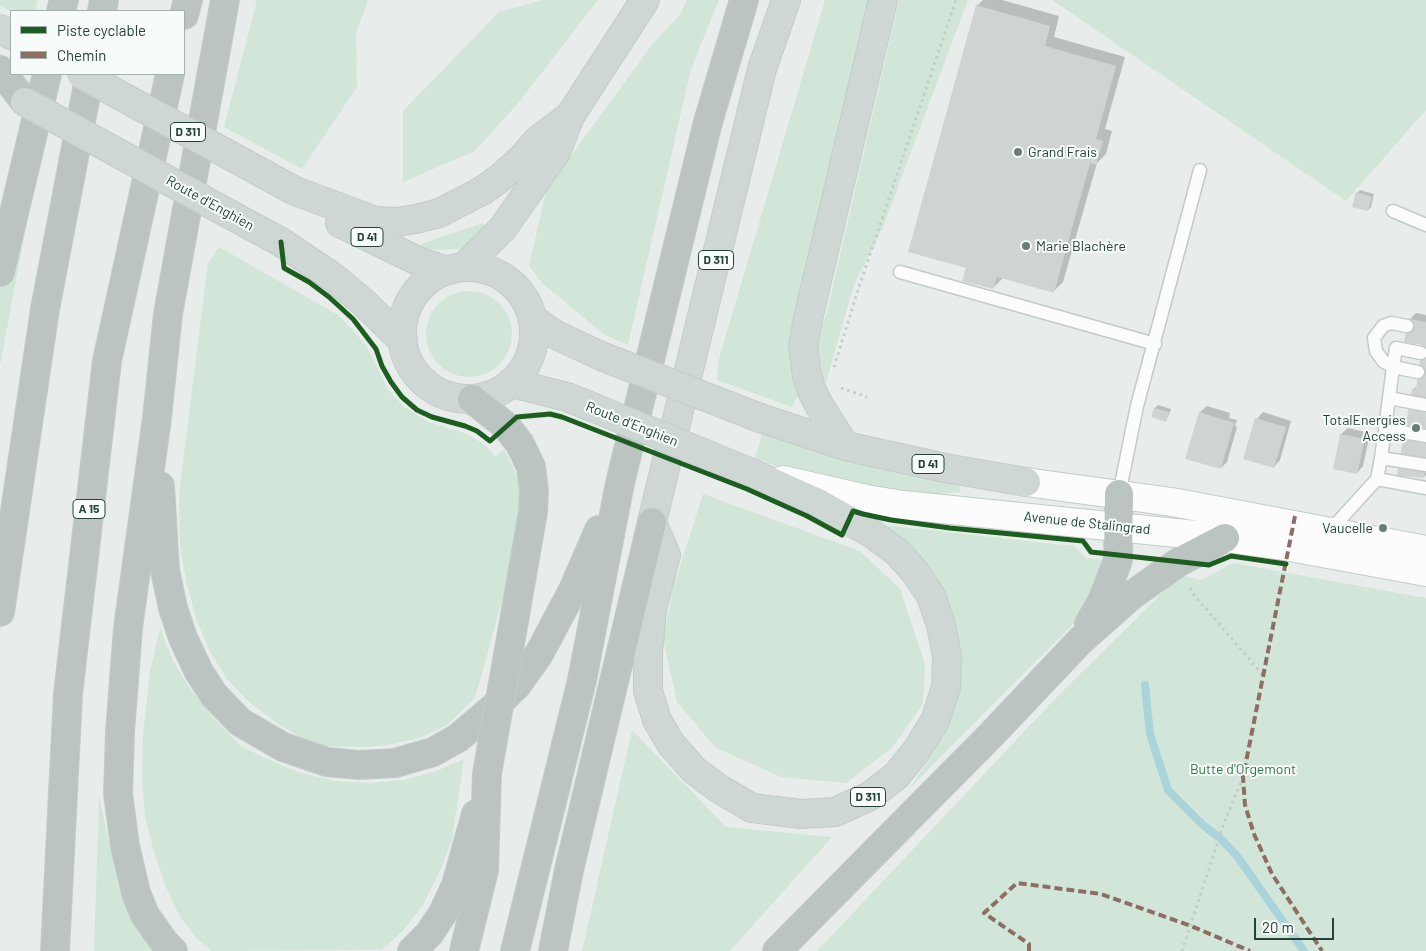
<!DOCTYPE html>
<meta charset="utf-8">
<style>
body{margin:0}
#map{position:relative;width:1426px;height:951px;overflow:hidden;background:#e8edeb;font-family:Barlow,sans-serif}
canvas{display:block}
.legend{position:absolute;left:10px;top:10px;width:175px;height:65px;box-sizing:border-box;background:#f7fbf9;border:1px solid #a3b1ad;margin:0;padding:6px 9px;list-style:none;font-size:15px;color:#24423a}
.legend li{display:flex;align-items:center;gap:10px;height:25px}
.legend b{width:25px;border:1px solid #a3b1ad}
.scale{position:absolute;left:1254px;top:918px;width:80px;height:22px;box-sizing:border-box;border:2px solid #24423a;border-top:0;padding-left:6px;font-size:15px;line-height:18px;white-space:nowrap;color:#24423a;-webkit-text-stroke:4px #f7fbf9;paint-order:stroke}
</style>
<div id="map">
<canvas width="1426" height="951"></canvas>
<ul class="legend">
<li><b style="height:6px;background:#1b5e20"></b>Piste cyclable</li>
<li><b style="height:6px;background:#8d6e63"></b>Chemin</li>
</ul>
<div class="scale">20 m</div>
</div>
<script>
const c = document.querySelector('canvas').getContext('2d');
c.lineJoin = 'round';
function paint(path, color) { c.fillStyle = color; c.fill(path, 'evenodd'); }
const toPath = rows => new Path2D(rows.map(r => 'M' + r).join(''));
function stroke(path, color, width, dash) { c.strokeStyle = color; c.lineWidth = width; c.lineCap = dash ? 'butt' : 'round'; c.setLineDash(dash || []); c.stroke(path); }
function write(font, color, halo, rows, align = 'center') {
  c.font = font + ' Barlow,sans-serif'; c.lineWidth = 4; c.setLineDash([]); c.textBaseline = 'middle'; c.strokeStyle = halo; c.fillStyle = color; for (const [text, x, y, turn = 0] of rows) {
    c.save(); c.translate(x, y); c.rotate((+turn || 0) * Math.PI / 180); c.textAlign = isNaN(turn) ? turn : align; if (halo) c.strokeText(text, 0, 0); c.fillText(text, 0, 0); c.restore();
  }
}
const green = toPath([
 [0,0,38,0,35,11,11,12,0,5],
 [257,0,368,0,356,34,357,87,302,169,224,127],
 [543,0,598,0,519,102,475,151,403,182,403,111,499,12],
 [687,0,719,0,691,69,628,345,605,335,543,284,529,266,546,190,654,42,680,15],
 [825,0,871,0,800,391,792,407,717,380,718,362],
 [899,0,968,0,883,227,854,285,824,390,818,378,815,331,824,321,829,303],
 [1052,0,1426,0,1426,110,1346,201],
 [483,223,491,228,473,245,462,249,437,250,415,246],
 [0,224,26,226,0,366],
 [219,247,338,315,355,332,368,349,388,389,404,407,429,422,464,433,474,438,485,445,495,456,504,450,514,468,520,489,518,531,502,601,475,698,447,725,420,738,382,746,352,747,327,746,303,739,275,722,249,702,227,679,209,650,196,618,186,581,180,545,179,494,208,263],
 '426 334a43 43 0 1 1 86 0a43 43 0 1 1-86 0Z',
 [762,434,832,455,960,483,960,492,900,497,781,468,755,458],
 [703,494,860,551,900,589,925,664,923,704,892,748,846,783,781,777,716,748,677,702,663,639,673,589],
 [874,524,1074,546,1086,558,1106,560,1081,616,908,790,933,754,946,727,958,661],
 [1233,563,1426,598,1426,951,817,951,1053,701,1168,587,1185,576,1201,580],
 [160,628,174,663,191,690,215,720,241,746,269,760,298,772,335,781,369,783,403,780,434,772,464,759,452,840,439,873,423,905,404,930,382,950,212,951,198,940,180,917,165,885,154,852,145,817,142,782,143,736,150,672],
 [632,730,726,827,832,837,730,951,582,951],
 [99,796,119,889,131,919,151,951,94,951]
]);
const shadow = toPath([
 [983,0,1002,0,1059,16,1054,37,1125,57,1105,129,1112,131,1106,154,1097,163,1063,282,1053,292,1003,278,993,288,967,267,977,6],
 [1360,190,1374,194,1371,207,1368,210,1357,193],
 [1416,313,1426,315,1426,475,1424,477,1413,389,1417,387,1424,344,1410,319],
 [1158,405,1171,409,1168,417,1165,420,1153,417,1155,408],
 [1207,406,1230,413,1229,418,1237,420,1235,426,1237,427,1227,462,1221,468,1187,458,1200,412],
 [1263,412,1291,421,1280,460,1274,467,1257,419],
 [1348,428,1370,433,1363,466,1357,473,1341,434]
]);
const stream = toPath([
 [1145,685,1150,734,1168,790,1204,826,1220,838,1237,856,1304,951]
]);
const building = toPath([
 [976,5,1050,26,1045,46,1116,66,1096,139,1103,141,1096,165,1090,163,1054,293,997,277,993,289,962,281,966,268,908,252],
 [1356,192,1372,197,1368,211,1352,207],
 [1409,319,1426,322,1426,467,1424,478,1397,475,1412,389,1416,389,1422,345,1404,342],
 [1154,408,1169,412,1166,422,1151,417],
 [1199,412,1234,423,1221,469,1185,459],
 [1255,418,1286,427,1274,468,1243,459],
 [1340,434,1365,439,1357,474,1333,469]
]);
const path = toPath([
 [834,367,858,290,956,0],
 [841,388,867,397],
 [1190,588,1193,594,1263,675],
 [1182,951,1224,823,1243,777]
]);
const service = toPath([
 [1393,211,1426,225],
 [900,272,1155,344],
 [1407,326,1391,323,1383,326,1374,338,1376,351,1383,361,1393,367,1396,348,1421,353],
 [1389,398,1393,367,1418,372],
 [1385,429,1389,398,1426,405],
 [1381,458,1385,429,1426,436],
 [1377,479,1426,488],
 [1119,494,1137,406,1200,170],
 [1331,533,1336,524,1377,479,1381,458,1426,465]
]);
const secondary = toPath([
 [783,480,866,499,903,505,1225,538,1290,547,1426,572],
 [1026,482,1172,502,1426,550]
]);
const primary = toPath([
 [0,29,11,35],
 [295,191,376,221,396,222,416,219,439,213,482,191,500,178,522,158,539,139,570,116],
 [231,215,281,242,333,277,363,302,403,341],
 [340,223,418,261,446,271],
 [464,267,503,228,556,152,570,116,645,0],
 '402 333a66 66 0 1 1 132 0a66 66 0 1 1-132 0Z',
 [533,319,554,334,601,356],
 [512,383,567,397,592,407],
 [760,418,845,446,945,468,1026,482],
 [845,446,819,405,811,389,807,376,803,346,807,323,883,0],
 [749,472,818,503,871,533,897,552,915,572,931,596,941,625,947,657,946,687,935,721,917,750,896,776,870,796,835,812,801,814,752,808,718,788,694,770,671,744,657,720,648,691,648,652,652,609,666,555,652,522,762,69,786,0]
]);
const motorway = toPath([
 [61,11,64,0],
 [102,11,104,0],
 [184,15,188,0],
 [0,70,25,102],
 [0,272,47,74],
 [472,399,506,426,520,444,531,467,534,491,533,512,514,621],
 [160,486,165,570,173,608,183,638,199,672,214,695,240,722,283,747,327,762,359,765,395,763,433,752,458,738,492,709,517,685,539,654,573,590,599,530],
 [0,612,45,309,90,74],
 [1089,624,1103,599,1118,560,1119,494],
 [55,951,68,694,107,361,170,74],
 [173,951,164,942,145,915,136,893,125,846,118,794,120,732,128,628,157,418,168,314,225,0],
 [412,951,429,934,443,913,456,885,476,814],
 [464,951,484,870,487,774,492,745],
 [515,951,582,680,620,483,708,122,744,0],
 [553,951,569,870,652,522],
 [777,951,991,735,1080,641,1132,595,1179,562,1225,538]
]);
const primaryBridge = toPath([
 [81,74,295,191],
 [25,102,231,215],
 [601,356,760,418],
 [592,407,749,472]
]);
const motorwayBridge = toPath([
 [492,745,514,621]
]);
const quiet = toPath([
 [1295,516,1243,777,1245,805,1254,834,1272,874,1322,951],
 [1029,951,1029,944,984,913,1017,883,1101,894,1191,926,1250,951]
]);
const cycleway = toPath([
 [281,242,284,268,309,282,329,297,353,319,376,349,382,366,391,382,402,397,417,410,432,417,465,426,477,431,490,441,517,417,550,414,562,417,747,489,807,516,842,535,853,511,863,514,891,520,950,528,1083,541,1091,552,1209,565,1231,556,1286,564]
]);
const markers = [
 [1018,152,5,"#697e78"],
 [1026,246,5,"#697e78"],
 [1416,428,5,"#697e78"],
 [1383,528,5,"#697e78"]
];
const shields = [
 [188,132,35],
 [367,237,32],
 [716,260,35],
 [928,464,32],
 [89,509,32],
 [868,797,35]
];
const shieldNames = [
 ["D 311",188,132],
 ["D 41",367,237],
 ["D 311",716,260],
 ["D 41",928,464],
 ["A 15",89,509],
 ["D 311",868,797]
];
const poiNames = [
 ["Grand Frais",1028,152],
 ["Marie Blachère",1036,246],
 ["TotalEnergies",1406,420,"right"],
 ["Access",1406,436,"right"],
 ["Vaucelle",1373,528,"right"]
];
const streetNames = [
 ["Route d'Enghien",210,203,29],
 ["Route d'Enghien",632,424,22],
 ["Avenue de Stalingrad",1087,523,6]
];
const parkNames = [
 ["Butte d'Orgemont",1243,769]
];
paint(green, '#d1e6d8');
paint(shadow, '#0003');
stroke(stream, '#a9d4db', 8);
paint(building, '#cfd4d2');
stroke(service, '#c5cac8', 15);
stroke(secondary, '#c3cbc8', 30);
stroke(primary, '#c3ccc9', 30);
stroke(motorway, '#c3ccc9', 30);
stroke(path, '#c3ccca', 3, [2.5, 4]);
stroke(service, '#fcfcfc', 12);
stroke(secondary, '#fcfcfc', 28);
stroke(primary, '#cfd7d5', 28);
stroke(motorway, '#bcc4c2', 28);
stroke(primaryBridge, '#c3ccc9', 30, []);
stroke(motorwayBridge, '#c3ccc9', 30, []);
stroke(primaryBridge, '#cfd7d5', 28);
stroke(motorwayBridge, '#bcc4c2', 28);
stroke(quiet, '#8d6e63', 4, [8, 4]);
stroke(cycleway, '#1b5e20', 5);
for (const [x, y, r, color] of markers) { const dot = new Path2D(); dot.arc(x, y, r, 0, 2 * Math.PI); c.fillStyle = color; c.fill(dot); stroke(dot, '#f7fbf9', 2); }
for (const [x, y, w] of shields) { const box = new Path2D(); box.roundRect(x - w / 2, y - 9.5, w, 19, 4); c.fillStyle = '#f7fbf9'; c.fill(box); stroke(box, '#24423a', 1); }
write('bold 12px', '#24423a', null, shieldNames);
write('14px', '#24423a', '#f7fbf9', poiNames, 'left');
write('14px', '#24423a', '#f7fbf9', streetNames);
write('14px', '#2d7a4b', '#f7fbf9', parkNames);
</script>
